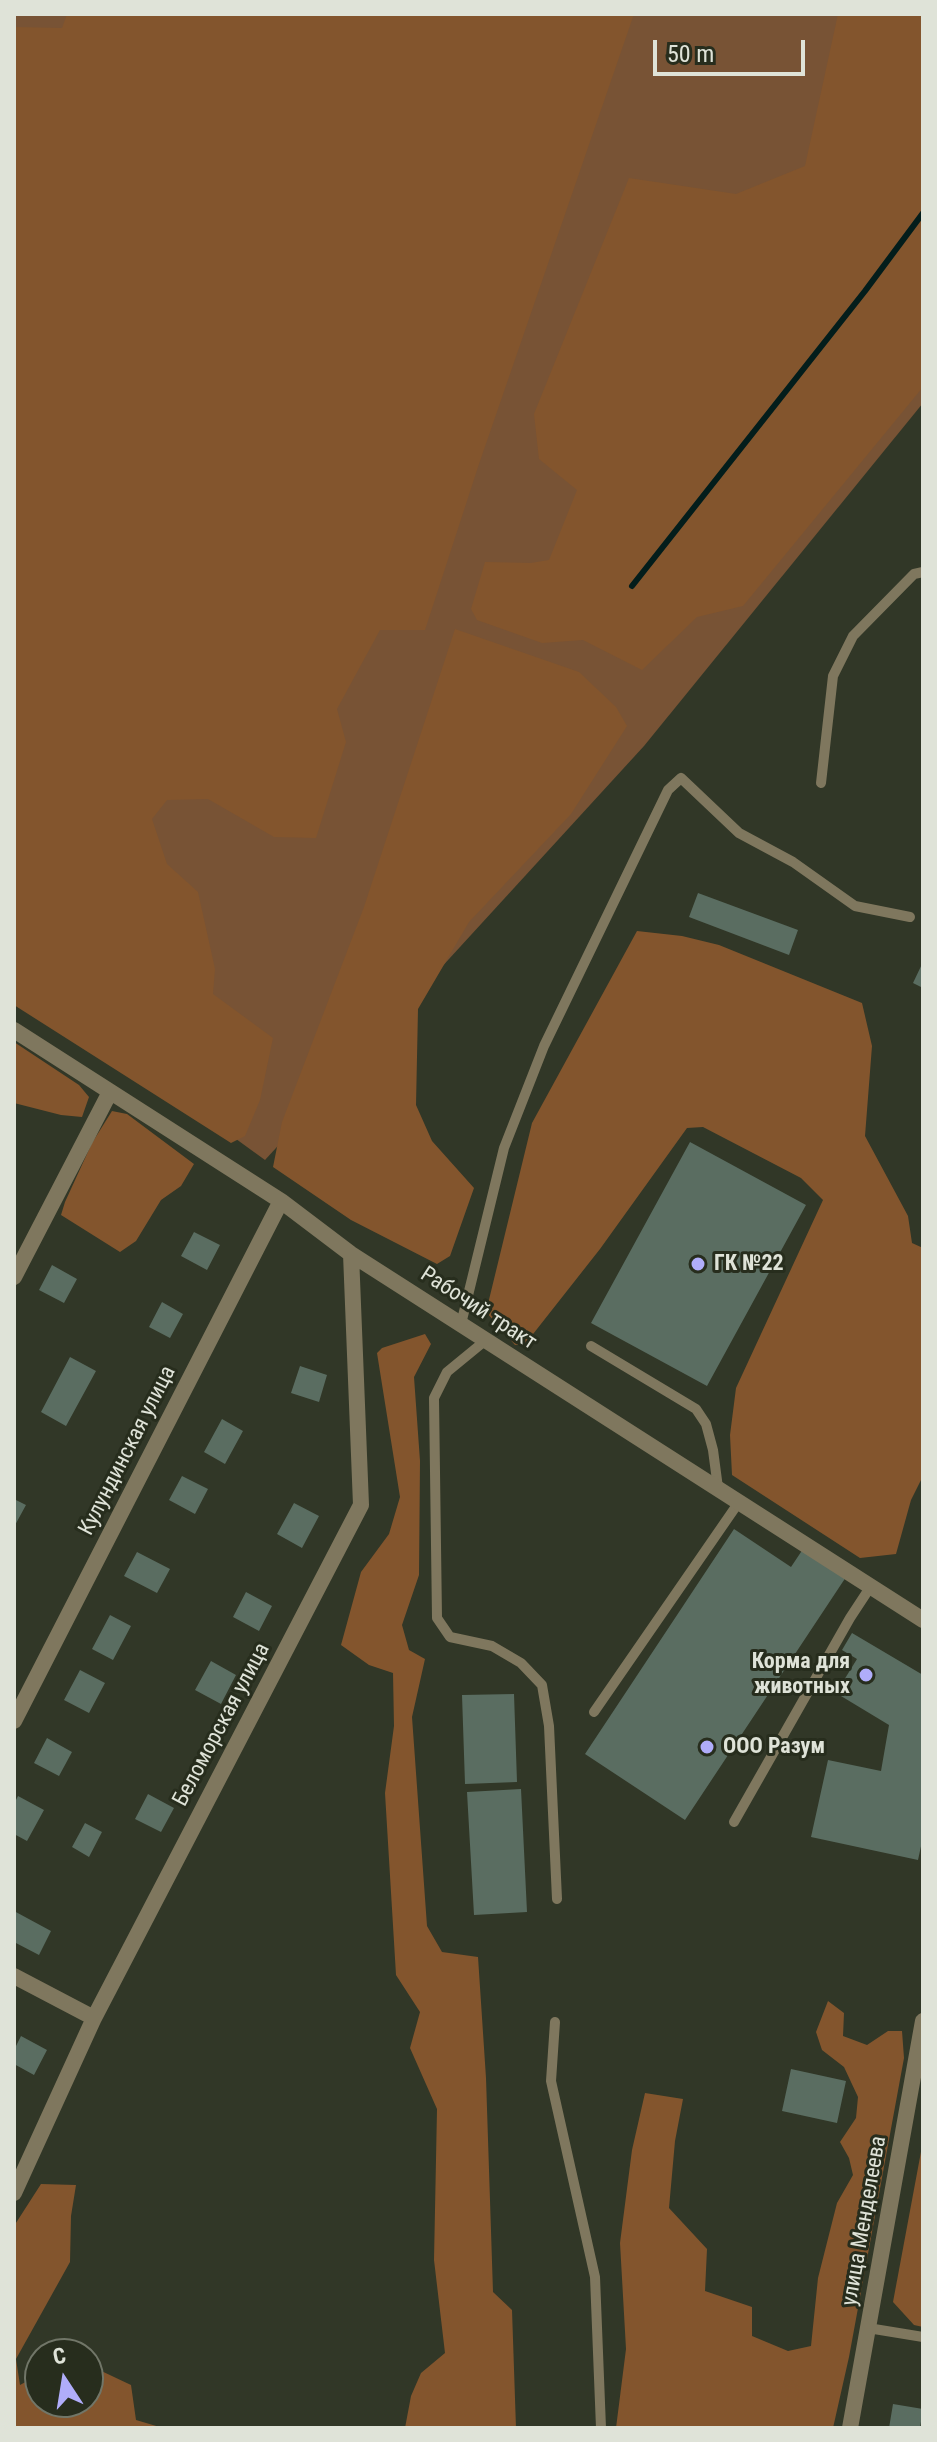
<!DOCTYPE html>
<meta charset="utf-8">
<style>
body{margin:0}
#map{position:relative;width:937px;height:2442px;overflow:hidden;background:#313727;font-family:"Roboto Condensed",sans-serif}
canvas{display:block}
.frame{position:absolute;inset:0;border:16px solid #dfe3d8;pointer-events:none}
.north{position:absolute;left:24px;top:2338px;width:80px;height:80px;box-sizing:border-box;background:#272d1d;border:2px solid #717668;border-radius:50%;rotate:348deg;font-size:22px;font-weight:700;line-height:32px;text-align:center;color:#dfe3d8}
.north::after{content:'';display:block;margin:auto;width:28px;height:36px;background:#b0adfa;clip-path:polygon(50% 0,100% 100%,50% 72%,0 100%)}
.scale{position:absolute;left:653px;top:40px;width:152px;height:36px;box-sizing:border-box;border:4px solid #dfe3d8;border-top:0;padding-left:10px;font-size:24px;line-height:28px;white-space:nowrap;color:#dfe3d8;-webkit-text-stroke:6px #272d1d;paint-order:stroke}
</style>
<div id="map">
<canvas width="937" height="2442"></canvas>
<div class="frame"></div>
<div class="north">С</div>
<div class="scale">50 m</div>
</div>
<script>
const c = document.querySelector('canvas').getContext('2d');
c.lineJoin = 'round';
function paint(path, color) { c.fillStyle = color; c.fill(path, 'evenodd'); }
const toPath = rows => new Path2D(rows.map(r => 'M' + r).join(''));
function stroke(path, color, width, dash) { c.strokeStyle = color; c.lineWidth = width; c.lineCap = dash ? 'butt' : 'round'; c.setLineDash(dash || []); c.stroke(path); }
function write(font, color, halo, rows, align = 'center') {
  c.font = font + ' "Roboto Condensed",sans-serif'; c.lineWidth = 6; c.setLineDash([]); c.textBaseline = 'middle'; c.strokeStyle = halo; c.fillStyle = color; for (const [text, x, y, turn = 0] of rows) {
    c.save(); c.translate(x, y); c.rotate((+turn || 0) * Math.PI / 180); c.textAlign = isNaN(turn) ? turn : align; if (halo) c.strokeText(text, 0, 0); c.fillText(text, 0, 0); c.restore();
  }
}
const green = toPath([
 [14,14,923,14,923,403,644,746,265,1160,14,978]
]);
const forest = toPath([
 [67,14,634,14,479,464,425,630,380,630,337,709,346,742,316,838,274,837,208,799,167,800,152,819,167,864,198,892,215,969,213,994,273,1038,260,1100,245,1136,231,1143,14,1005,14,27,62,28],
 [838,14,923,14,923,387,743,606,697,617,642,670,583,640,542,643,477,620,471,609,485,562,531,563,549,560,577,490,539,459,534,414,629,178,736,194,805,166],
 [455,629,579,672,616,707,627,726,571,814,469,922,418,1009,416,1105,432,1141,474,1188,450,1256,437,1264,351,1220,273,1167,282,1122,364,907],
 [637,931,682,936,719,945,862,1003,872,1046,865,1136,908,1216,912,1243,923,1248,923,1476,911,1500,896,1554,860,1558,732,1475,730,1435,736,1388,823,1200,801,1178,703,1127,687,1128,600,1249,526,1343,515,1345,486,1312,532,1123],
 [14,1042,79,1085,89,1097,82,1117,61,1115,14,1103],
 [112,1111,127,1114,194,1164,181,1186,161,1200,136,1241,120,1252,61,1215,65,1202,92,1143],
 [425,1334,431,1344,414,1377,420,1461,419,1575,402,1625,409,1650,425,1659,412,1717,427,1926,442,1952,478,1957,486,2078,493,2292,512,2310,516,2428,405,2428,411,2396,421,2373,445,2353,434,2260,437,2109,410,2048,420,2012,396,1975,385,1793,394,1726,393,1673,369,1665,341,1645,361,1572,389,1534,400,1497,377,1353,382,1348],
 [828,2001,844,2013,843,2036,867,2045,888,2031,902,2031,904,2058,849,2357,833,2428,616,2428,626,2349,620,2243,632,2150,645,2093,683,2099,675,2141,669,2208,707,2249,705,2291,752,2307,752,2336,788,2351,811,2346,818,2278,837,2203,853,2175,849,2158,840,2142,856,2118,858,2097,844,2067,822,2050,816,2032],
 [923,2141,923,2327,914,2325,893,2302],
 [41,2184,76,2185,71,2216,70,2262,16,2359,20,2385,40,2374,40,2402,88,2402,88,2367,95,2368,131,2385,136,2420,163,2428,14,2428,14,2226]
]);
const stream = toPath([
 [632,586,865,291,923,213]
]);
const building = toPath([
 [698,893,798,930,789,955,689,917],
 [923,962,923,988,913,983],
 [690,1142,806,1205,707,1386,591,1323],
 [194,1232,220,1245,207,1270,181,1256],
 [52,1265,77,1279,64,1303,39,1290],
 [162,1302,183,1314,170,1338,149,1327],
 [70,1357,96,1371,66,1426,41,1412],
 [300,1366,327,1375,319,1402,291,1393],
 [222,1419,243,1431,225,1464,204,1452],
 [182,1476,208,1489,195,1514,169,1500],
 [14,1499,26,1505,14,1527],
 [294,1503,319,1516,302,1548,277,1534],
 [734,1529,791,1567,803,1549,846,1577,685,1820,585,1754],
 [137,1552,170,1569,157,1593,124,1576],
 [246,1592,272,1606,259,1631,233,1617],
 [110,1615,131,1626,113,1660,92,1649],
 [852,1633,923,1675,923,1837,918,1860,811,1837,828,1760,881,1771,889,1725,836,1693,857,1659,842,1650],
 [211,1661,236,1675,221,1704,195,1690],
 [80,1670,105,1683,89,1713,64,1700],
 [514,1694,517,1782,465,1784,462,1695],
 [47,1738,72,1752,59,1776,34,1763],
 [521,1789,527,1912,474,1915,467,1792],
 [148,1794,174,1808,161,1832,135,1819],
 [18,1796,44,1810,27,1841,14,1834,14,1804],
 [85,1823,102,1832,89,1857,72,1847],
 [14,1911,51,1931,39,1955,14,1942],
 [21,2036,47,2050,34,2075,14,2064,14,2050],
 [791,2069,846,2081,837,2123,782,2111],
 [893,2404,923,2409,920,2428,889,2428]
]);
const service = toPath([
 [821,783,833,676,853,636,914,574,923,572],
 [461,1324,504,1148,544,1046,668,790,681,778,739,833,793,862,855,906,910,917],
 [486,1340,447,1372,434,1398,437,1618,450,1637,492,1646,521,1663,542,1685,549,1726,557,1899],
 [591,1346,696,1409,706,1424,713,1450,718,1488],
 [594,1712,739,1502],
 [734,1822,850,1618,871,1586],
 [555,2022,551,2081,595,2277,601,2428],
 [868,2328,923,2337]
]);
const minor = toPath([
 [14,1030,281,1201,351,1254,923,1620],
 [14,1277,110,1092],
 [14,1721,281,1201],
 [14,1976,94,2018],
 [14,2193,94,2018,361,1505,351,1254],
 [850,2428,923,2021]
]);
const markers = [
 [698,1264,8,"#b0adfa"],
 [866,1675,8,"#b0adfa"],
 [707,1747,8,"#b0adfa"]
];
const poiNames = [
 ["ГК №22",714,1264],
 ["Корма для",850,1662,"right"],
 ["животных",850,1687,"right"],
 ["ООО Разум",723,1747]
];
const streetNames = [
 ["Рабочий тракт",478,1309,33],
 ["Кулундинская улица",128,1451,-63],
 ["Беломорская улица",222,1725,-62],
 ["улица Менделеева",865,2221,-80]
];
paint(green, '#785335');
paint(forest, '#83552d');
stroke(stream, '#031d1b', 6);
paint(building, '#5a6d61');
stroke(service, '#7f775e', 10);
stroke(minor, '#7f775e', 16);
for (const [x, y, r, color] of markers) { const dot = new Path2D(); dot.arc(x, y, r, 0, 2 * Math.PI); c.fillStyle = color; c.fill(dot); stroke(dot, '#272d1d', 3); }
write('bold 22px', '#dfe3d8', '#272d1d', poiNames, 'left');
write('22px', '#dfe3d8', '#272d1d', streetNames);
</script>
